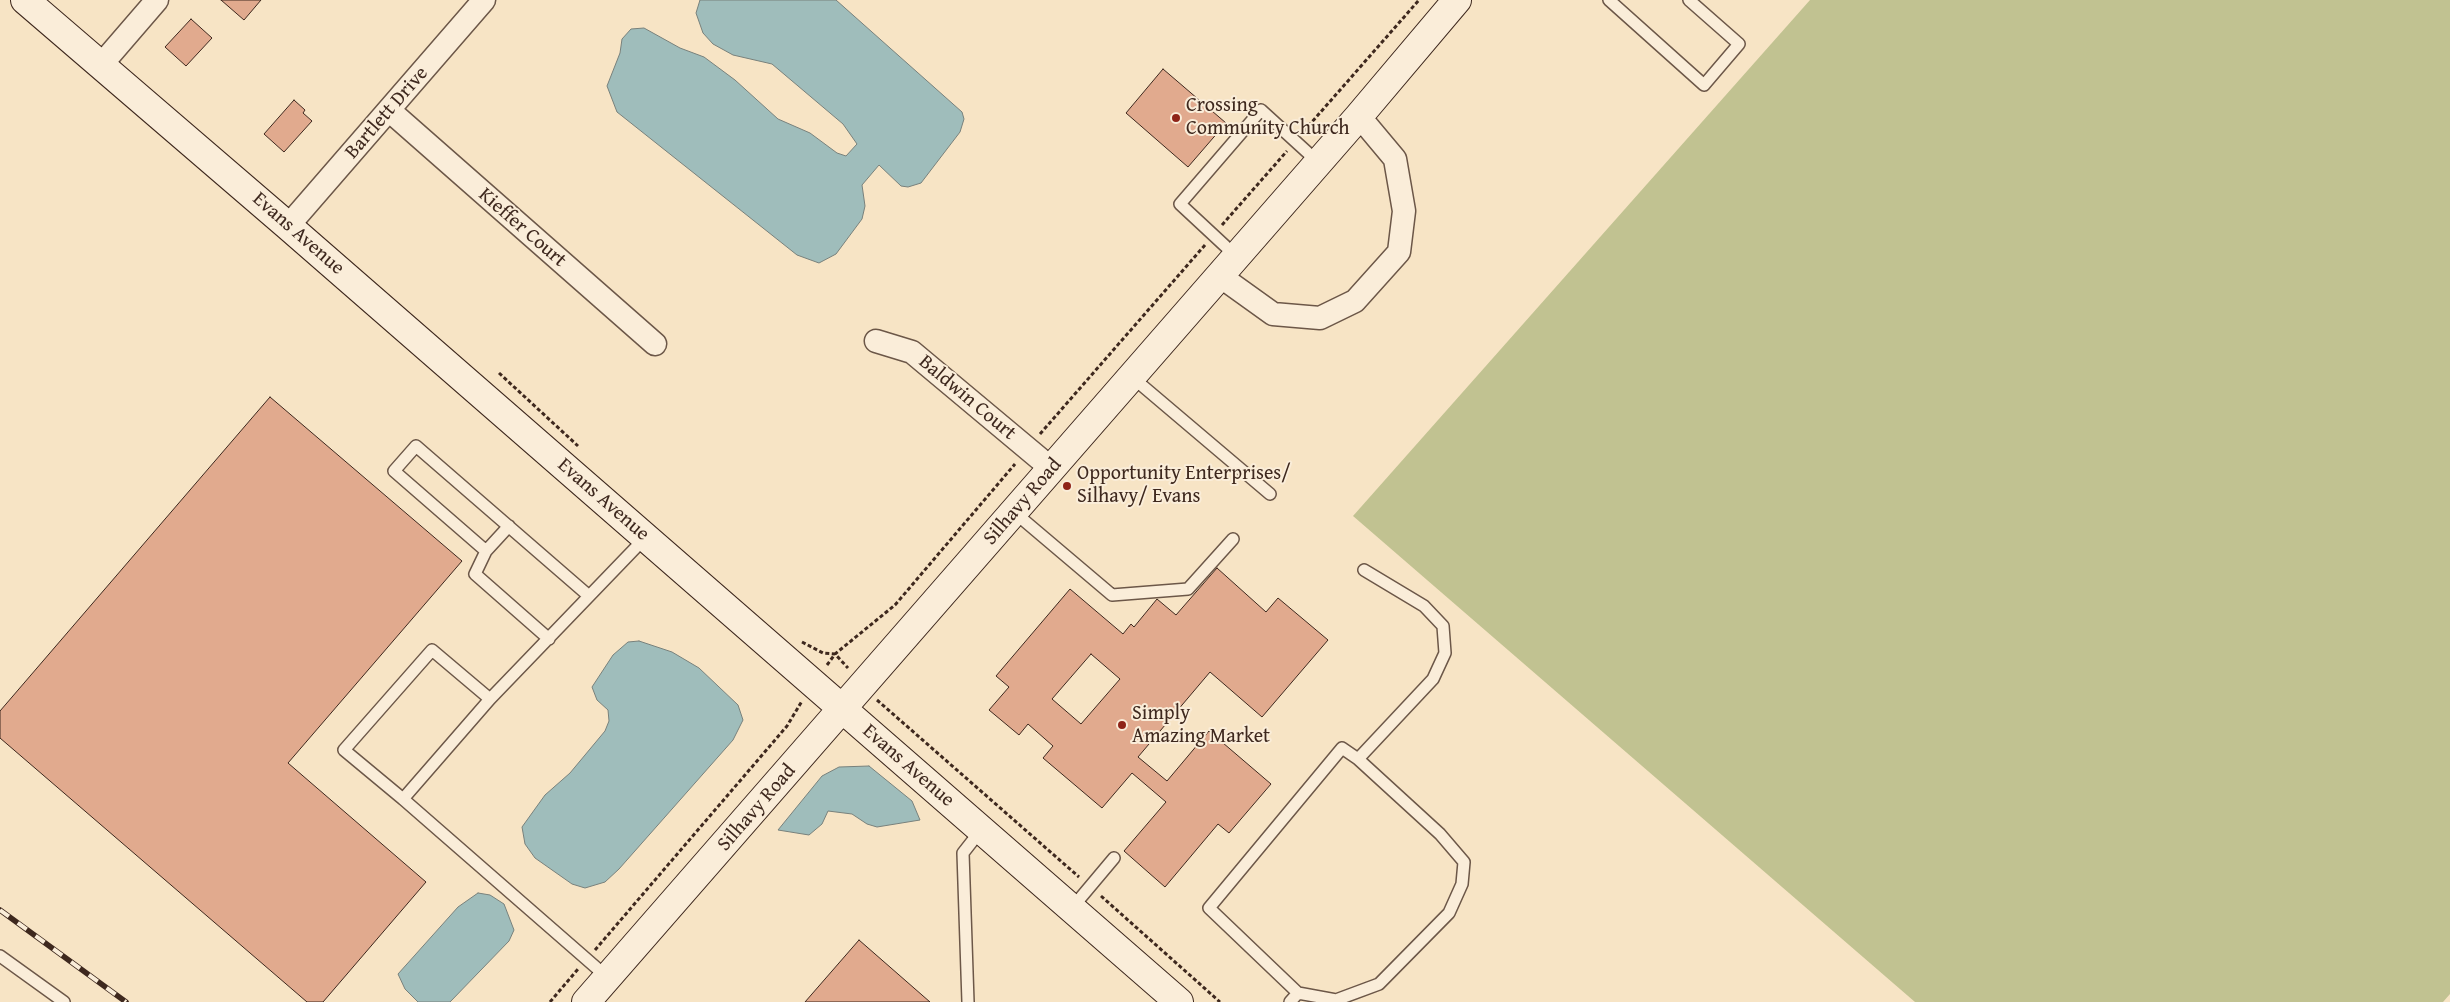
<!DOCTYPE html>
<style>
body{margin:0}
canvas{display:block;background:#f7e4c5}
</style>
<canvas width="2450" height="1002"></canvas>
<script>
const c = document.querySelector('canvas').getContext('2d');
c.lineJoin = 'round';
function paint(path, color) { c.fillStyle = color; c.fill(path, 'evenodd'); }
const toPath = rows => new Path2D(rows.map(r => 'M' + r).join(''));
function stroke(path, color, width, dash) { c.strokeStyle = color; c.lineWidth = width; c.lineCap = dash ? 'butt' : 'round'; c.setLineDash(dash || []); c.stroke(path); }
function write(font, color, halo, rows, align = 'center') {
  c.font = font + ' "Gentium Book Plus",serif'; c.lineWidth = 4; c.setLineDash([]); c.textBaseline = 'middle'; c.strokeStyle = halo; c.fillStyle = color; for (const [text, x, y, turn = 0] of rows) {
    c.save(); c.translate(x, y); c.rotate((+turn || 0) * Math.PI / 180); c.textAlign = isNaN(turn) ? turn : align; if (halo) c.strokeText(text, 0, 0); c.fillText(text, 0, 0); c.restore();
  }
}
const green = toPath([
 [1810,0,2450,0,2450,994,2443,1002,1915,1002,1353,516]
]);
const water = toPath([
 [700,0,836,0,962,112,964,119,960,132,921,183,908,187,901,186,879,165,862,185,865,206,862,219,836,254,819,263,797,255,617,112,607,86,620,53,622,39,631,29,644,28,680,48,704,57,735,80,778,119,810,133,837,153,846,156,857,144,843,124,772,64,733,55,713,44,703,33,696,13,700,0],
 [639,641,672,652,699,668,738,705,743,720,733,740,619,869,605,882,585,888,572,884,535,858,525,844,522,827,545,795,570,773,605,731,609,721,608,710,597,700,592,687,613,655,628,642,639,641],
 [869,766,912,801,920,820,877,827,867,824,852,814,828,811,822,824,809,835,778,830,822,776,839,767,869,766],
 [478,893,490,895,504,904,514,930,509,941,450,1002,418,1002,405,989,398,974,458,907,478,893]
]);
const building = toPath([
 [221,0,261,0,244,20,221,0],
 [191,19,212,38,186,66,165,47,191,19],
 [1163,69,1226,123,1188,167,1126,113,1163,69],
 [294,100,305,110,303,113,312,121,284,152,264,134,294,100],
 [270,397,462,561,288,763,426,882,323,1002,307,1002,0,738,0,711,270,397],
 [1217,568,1266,612,1278,598,1328,640,1262,717,1210,672,1138,757,1167,781,1209,731,1271,784,1229,833,1218,824,1165,887,1124,851,1166,802,1132,773,1102,808,1043,758,1053,746,1028,724,1019,735,989,710,1009,687,996,676,1070,589,1123,634,1131,624,1134,627,1157,599,1176,615,1217,568],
 [1091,654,1120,679,1081,724,1052,699,1091,654],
 [859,940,930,1002,805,1002,859,940]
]);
const path = toPath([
 [1304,131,1419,0],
 [1222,225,1287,151],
 [499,373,578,446],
 [1040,434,1205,245],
 [802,642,823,653,835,654,848,668],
 [827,665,835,654,895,605,1015,464],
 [877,700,1079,877],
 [1101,896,1220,1002],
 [595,950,787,726,802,701],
 [550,1002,578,969]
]);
const lane = toPath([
 [1609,0,1704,85,1739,44,1689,0],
 [1237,257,1180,204,1261,110,1318,162],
 [1132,377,1270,494],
 [1014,512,1112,595,1188,589,1233,539],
 [486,551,509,526],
 [549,639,475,574,486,551,394,471,416,446,589,596],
 [403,799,344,750,432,650,490,699],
 [1072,908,1114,858],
 [0,956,64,1002],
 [607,977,403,799,490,699,646,537],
 [1298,993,1209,908,1342,748,1358,759],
 [968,1002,963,853,981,830],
 [1290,1002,1298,993,1336,1000,1379,984,1449,913,1462,884,1464,862,1440,834,1358,759,1433,679,1445,653,1443,626,1424,606,1364,570]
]);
const street = toPath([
 [101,65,157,0],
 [390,111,655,344],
 [288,226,484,0],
 [1220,276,1273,314,1320,318,1355,301,1399,252,1404,211,1395,159,1359,116],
 [876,341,912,352,1052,469]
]);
const secondary = toPath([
 [25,0,288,226,1179,1002],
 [586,1002,1359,116,1457,0]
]);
const rail = toPath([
 [0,910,126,1002]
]);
const markers = [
 [1176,118,5,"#8f2418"],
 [1067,486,5,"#8f2418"],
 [1122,725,5,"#8f2418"]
];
const poiNames = [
 ["Crossing",1186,106],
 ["Community Church",1186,129],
 ["Opportunity Enterprises/",1077,474],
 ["Silhavy/ Evans",1077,497],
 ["Simply",1132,714],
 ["Amazing Market",1132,737]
];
const streetNames = [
 ["Bartlett Drive",387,113,-49],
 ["Kieffer Court",522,228,41],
 ["Evans Avenue",298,234,41],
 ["Baldwin Court",967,398,40],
 ["Evans Avenue",603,500,41],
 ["Silhavy Road",1023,502,-49],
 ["Evans Avenue",908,766,41],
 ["Silhavy Road",757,808,-49]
];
paint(green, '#c1c291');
paint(water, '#9fbdbb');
stroke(water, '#78817c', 1);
paint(building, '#e1aa8e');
stroke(building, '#3e281e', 1);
stroke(lane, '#6c5748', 14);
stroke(street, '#6c5748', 25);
stroke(secondary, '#3e281e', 30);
stroke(path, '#3e281e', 3, [4, 2.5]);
stroke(lane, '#faedd9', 11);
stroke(street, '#faedd9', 22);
stroke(secondary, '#faedd9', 28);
stroke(rail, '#3e281e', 5.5);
stroke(rail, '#faedd9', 4, [11]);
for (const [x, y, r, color] of markers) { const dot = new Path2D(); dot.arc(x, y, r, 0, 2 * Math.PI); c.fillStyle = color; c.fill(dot); stroke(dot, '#faedd9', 2); }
write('20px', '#3e281e', '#faedd9', poiNames, 'left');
write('20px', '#3e281e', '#faedd9', streetNames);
</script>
